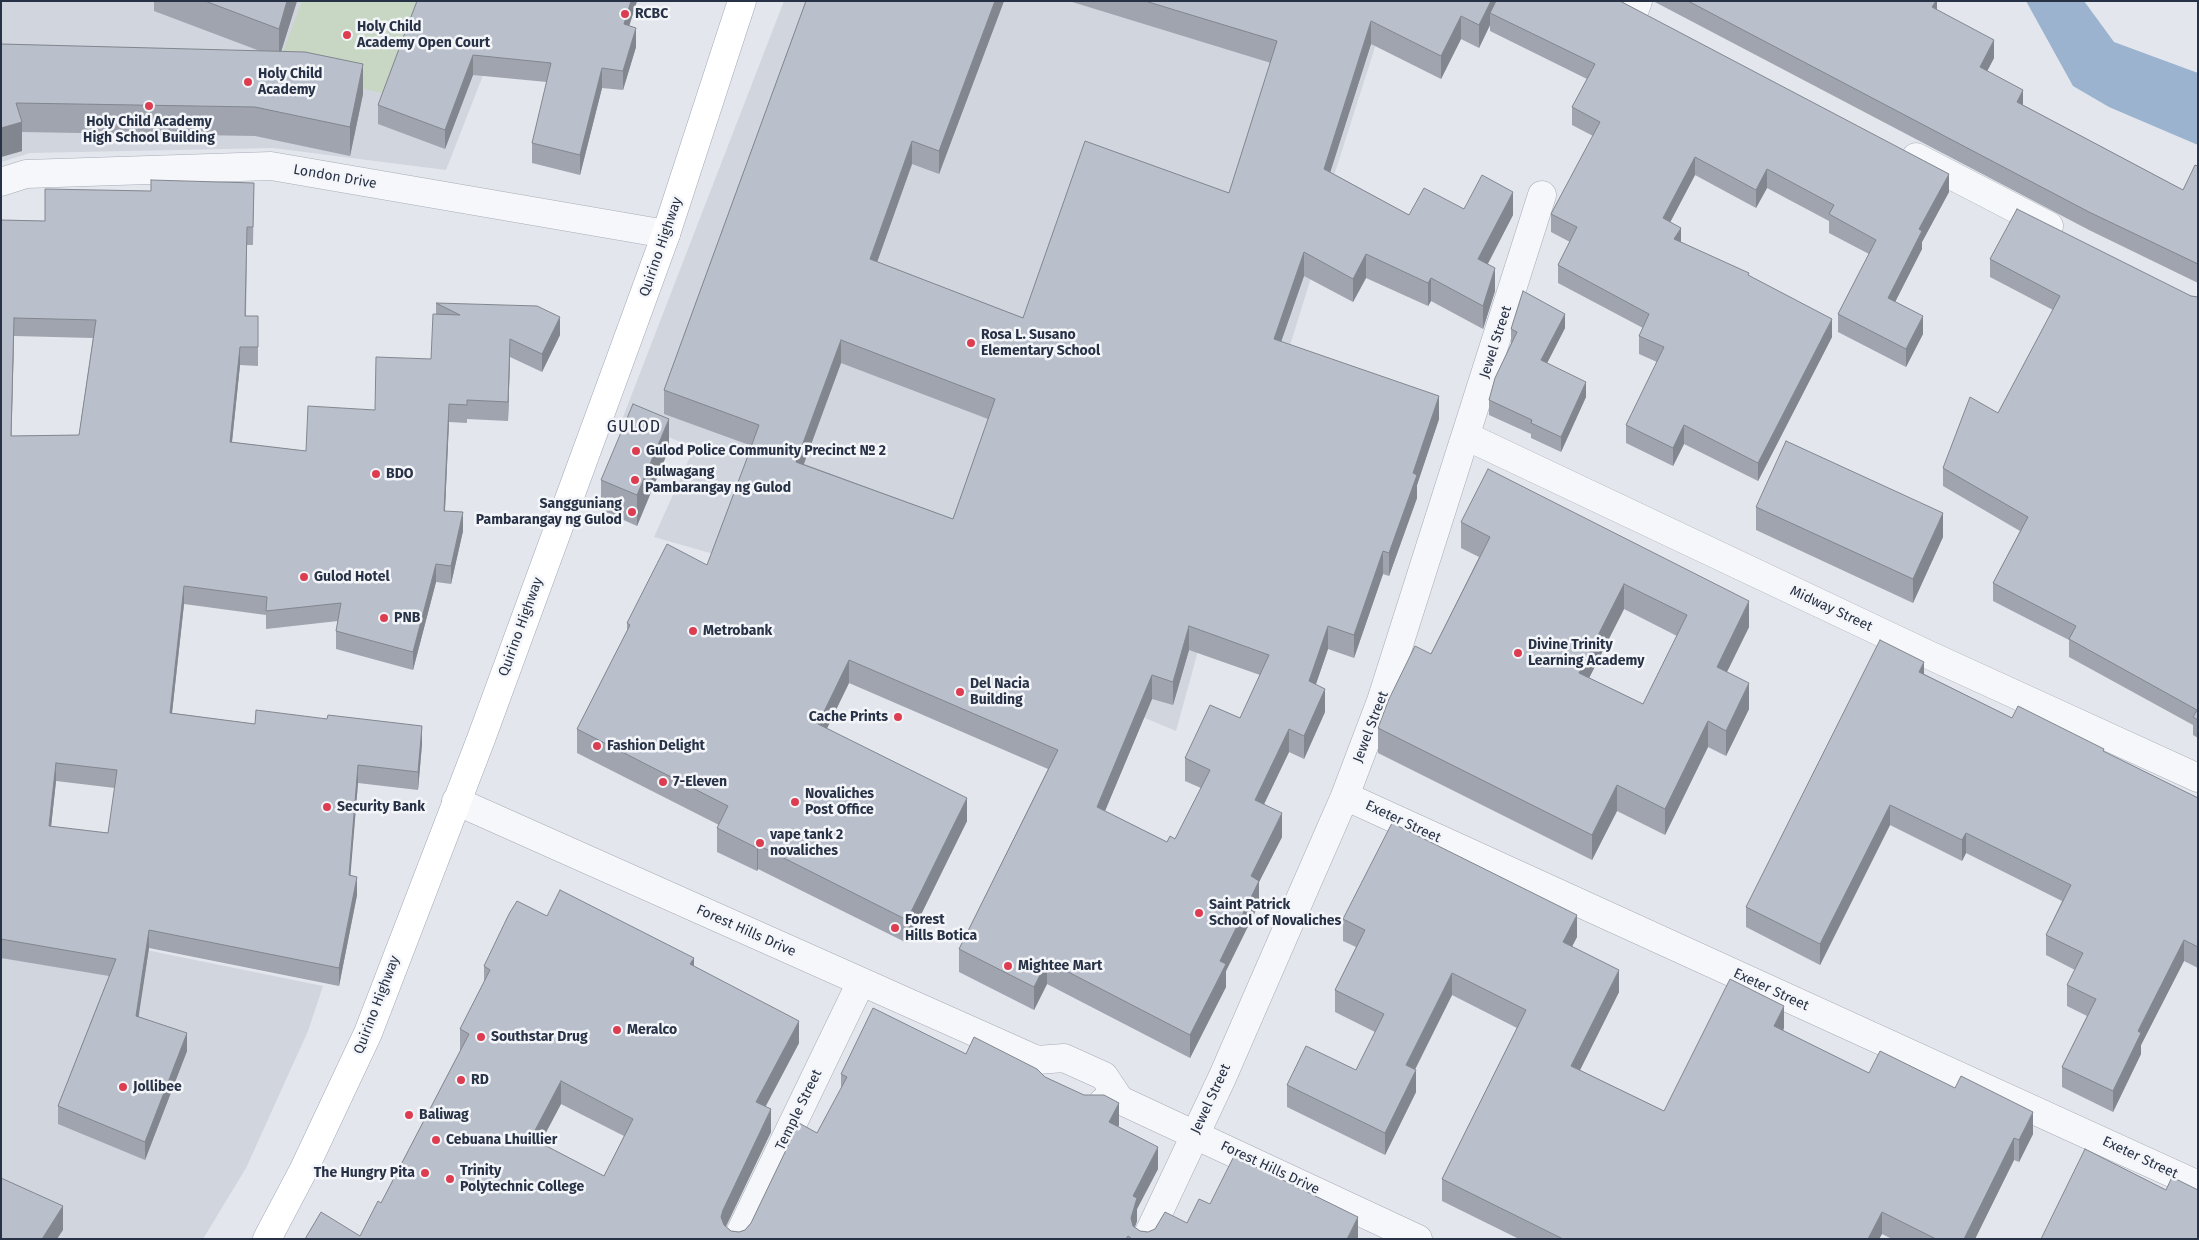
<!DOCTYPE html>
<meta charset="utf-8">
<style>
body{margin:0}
#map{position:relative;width:2199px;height:1240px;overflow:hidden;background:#e3e6ec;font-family:"Fira Sans",sans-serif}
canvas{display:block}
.frame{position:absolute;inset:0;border:2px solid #283246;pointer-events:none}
</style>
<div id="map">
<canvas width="2199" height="1240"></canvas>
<div class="frame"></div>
</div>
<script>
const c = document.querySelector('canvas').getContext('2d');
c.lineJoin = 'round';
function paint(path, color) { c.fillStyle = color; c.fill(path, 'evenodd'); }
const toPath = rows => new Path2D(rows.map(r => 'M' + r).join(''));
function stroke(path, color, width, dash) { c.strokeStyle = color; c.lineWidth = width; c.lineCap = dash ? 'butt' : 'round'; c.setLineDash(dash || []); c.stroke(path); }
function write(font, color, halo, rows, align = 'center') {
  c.font = font + ' "Fira Sans",sans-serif'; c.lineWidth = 5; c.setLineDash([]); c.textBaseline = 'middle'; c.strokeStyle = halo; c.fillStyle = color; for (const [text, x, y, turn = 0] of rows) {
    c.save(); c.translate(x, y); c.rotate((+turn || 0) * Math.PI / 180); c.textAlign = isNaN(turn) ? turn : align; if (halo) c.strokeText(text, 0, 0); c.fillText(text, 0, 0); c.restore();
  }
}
const built = toPath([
 [1,1,512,1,446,170,273,148,30,153,1,162],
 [784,1,1299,1,1377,41,1321,216,1314,268,1220,571,1176,731,840,590,654,537,694,448,623,417],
 [1,924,92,939,323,986,308,1031,246,1168,203,1239,1,1239]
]);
const green = toPath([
 [302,1,418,1,382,93,277,68]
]);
const water = toPath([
 [2026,1,2084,1,2114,42,2198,73,2198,145,2109,107,2073,86]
]);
const minor = toPath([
 [1635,9,1638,1],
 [1916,157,2049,226],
 [1,182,26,174,271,166,666,234],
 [1466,436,1929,655,2198,778],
 [1345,796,2198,1185],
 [456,801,1037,1060,1064,1058,1104,1076,1120,1100],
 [1103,1102,1120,1100,1418,1239],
 [737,1239,861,982],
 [1146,1239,1222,1078,1293,915,1345,796,1381,701,1542,195]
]);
const major = toPath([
 [267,1239,304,1169,368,1033,481,739,623,352,666,234,742,1]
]);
const wall = toPath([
 [154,1,297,1,281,52,363,94,350,156,255,136,22,132,22,151,1,157,1,44,260,51,154,11],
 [417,1,637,1,629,25,636,47,623,90,602,88,580,175,532,163,532,143,547,82,473,75,445,149,378,124,378,105],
 [806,1,1004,1,939,174,912,164,877,262,1023,318,1229,193,1271,63,1069,1,1620,1,1949,192,1922,242,1922,249,1895,302,1923,334,1906,367,1838,332,1838,314,1869,254,1829,233,1829,221,1767,188,1756,208,1695,175,1670,222,1681,242,1749,276,1832,337,1758,481,1684,444,1673,466,1626,443,1626,425,1657,362,1639,354,1639,336,1643,328,1558,283,1558,265,1570,242,1551,232,1551,214,1593,136,1572,125,1572,107,1587,79,1490,31,1490,25,1479,48,1461,39,1441,79,1371,44,1330,172,1409,215,1464,209,1513,215,1488,264,1495,291,1483,329,1431,301,1428,306,1366,278,1353,302,1304,276,1281,342,1439,419,1417,485,1417,498,1389,576,1383,574,1354,658,1328,649,1316,684,1325,712,1304,759,1289,752,1264,804,1282,837,1259,882,1259,904,1226,971,1226,987,1190,1058,1047,984,1034,1010,959,972,959,949,1048,769,849,683,827,728,967,821,907,943,758,869,757,871,717,852,717,828,719,825,577,753,577,729,627,631,627,623,707,565,752,446,664,414,664,390],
 [841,363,988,419,953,519,804,464],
 [1189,650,1260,675,1240,718,1185,758,1185,781,1201,788,1175,839,1167,842,1105,811,1152,699,1173,705],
 [1653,1,1937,1,1937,10,1994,58,1987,71,2023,105,2183,190,2198,166,2198,283,2089,230],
 [254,183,253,245,247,245,246,316,258,316,258,366,240,365,232,442,306,451,375,410,431,359,436,314,436,303,560,335,542,372,510,357,508,421,467,419,467,423,449,422,445,511,463,531,451,584,436,582,413,670,336,649,336,631,338,621,266,629,266,615,184,604,172,713,255,724,422,744,418,790,358,783,350,875,357,895,339,986,149,948,138,1016,187,1051,145,1160,58,1124,58,1106,109,976,1,958,1,220,45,221,151,191],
 [14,336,93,338,79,435,11,436],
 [56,781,115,788,108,833,51,827],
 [1990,259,2198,297,2198,738,2193,735,2193,725,2069,657,2069,640,1993,601,1993,583,2020,531,1943,486,1943,468,1998,413,2053,310,1990,277],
 [1565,328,1547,363,1586,397,1561,452,1531,438,1531,434,1489,415,1489,400,1511,344,1511,329],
 [669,449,637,526,601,510,601,480],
 [1756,507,1943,537,1913,603,1756,530],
 [1461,522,1749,627,1727,672,1749,709,1726,756,1708,747,1665,835,1617,811,1592,860,1378,753,1378,728,1431,654,1479,557,1461,548],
 [1624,609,1677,636,1643,704,1589,678],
 [1924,674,2012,718,2104,752,2198,798,2198,968,2184,961,2141,1045,2141,1054,2113,1112,2062,1087,2062,1067,2087,1016,2067,1006,2067,985,2075,970,2046,955,2046,935,2062,901,1966,853,1962,861,1890,825,1820,965,1746,927,1746,907],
 [1343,919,1577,937,1572,946,1619,992,1580,1070,1664,1111,1784,1028,1783,1031,1869,1073,2033,1134,2019,1162,2014,1160,1975,1239,1892,1239,1882,1234,1879,1239,1519,1239,1442,1201,1442,1179,1517,1028,1452,995,1415,1070,1416,1092,1385,1155,1287,1107,1287,1085,1356,1070,1375,1032,1335,1012,1335,990,1356,947,1343,941],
 [484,966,694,966,799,1043,766,1106,771,1132,726,1227,731,1231,739,1232,745,1230,751,1223,817,1133,841,1089,841,1074,966,1054,1045,1077,1119,1125,1118,1126,1158,1169,1137,1209,1137,1221,1135,1227,1140,1231,1148,1232,1187,1223,1210,1204,1358,1239,305,1239,360,1236,381,1203,460,1051,460,1029,484,982],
 [561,1104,624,1136,604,1176,540,1143]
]);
const shadedWall = toPath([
 [287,1,297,1,279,58,279,29],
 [631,1,637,1,624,43,624,24],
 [995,1,1004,1,939,174,939,151],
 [1491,1,1501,1,1490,13,1490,25,1479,48,1479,25],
 [1936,1,1937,1,1937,16,1932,7],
 [1461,16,1461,39,1441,79,1441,56],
 [1371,21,1371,44,1324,192,1324,169],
 [636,28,636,47,623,90,623,71],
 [1994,40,1994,58,1980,85,1980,67],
 [473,55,473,75,445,149,445,130],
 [363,64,363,94,350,156,350,127],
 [602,68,602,88,580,175,580,155],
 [2023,90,2023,108,2017,102],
 [22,122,22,151,1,157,1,128],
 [912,141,912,164,870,282,870,259],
 [1695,157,1695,175,1663,236,1663,218],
 [1767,169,1767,188,1756,208,1756,190],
 [1949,174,1949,192,1922,242,1922,249,1888,316,1888,298,1919,229],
 [1513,192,1513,215,1478,282,1478,259],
 [1681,228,1681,246,1674,239],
 [1304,252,1304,276,1274,362,1274,339],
 [1366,254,1366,278,1353,302,1353,279],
 [1495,268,1495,291,1483,329,1483,306],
 [1431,278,1431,301,1428,306,1428,283],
 [1565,314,1565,328,1541,375,1541,360],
 [1923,316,1923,334,1906,367,1906,349],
 [560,317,560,335,542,372,542,354],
 [14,318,14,336,11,454,11,436],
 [1832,319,1832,337,1758,481,1758,463],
 [510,339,510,357,508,421,508,402],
 [841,340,841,363,796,485,796,462],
 [240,347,240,365,230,460,230,442],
 [1586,382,1586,397,1561,452,1561,437],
 [1439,396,1439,419,1417,485,1417,498,1389,576,1389,553,1413,473],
 [449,404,449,422,444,530,444,511],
 [669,419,669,449,637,526,637,495],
 [1684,425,1684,444,1673,466,1673,448],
 [463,512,463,531,451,584,451,566],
 [1943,513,1943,537,1913,603,1913,579],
 [1383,551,1383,574,1354,658,1354,635],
 [436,564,436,582,413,670,413,652],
 [1624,584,1624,609,1579,698,1579,673],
 [184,586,184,604,170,731,170,713],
 [1749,601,1749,627,1717,692,1717,667],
 [1189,626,1189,650,1173,705,1173,682],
 [1328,626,1328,649,1309,704,1309,681],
 [849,660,849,683,818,747,818,724],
 [1924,662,1924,683,1919,672],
 [1152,675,1152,699,1097,830,1097,807],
 [1749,683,1749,709,1726,756,1726,731],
 [1325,689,1325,712,1304,759,1304,736],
 [1708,721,1708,747,1665,835,1665,809],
 [422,726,422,744,418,790,418,772],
 [1289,729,1289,752,1255,823,1255,800],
 [56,763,56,781,49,845,49,826],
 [358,765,358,783,349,893,349,875],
 [1617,785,1617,811,1592,860,1592,835],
 [967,798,967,821,907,943,907,920],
 [1890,805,1890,825,1820,965,1820,944],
 [1282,813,1282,837,1259,882,1259,904,1226,971,1226,987,1190,1058,1190,1035,1251,876],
 [1966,833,1966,853,1962,861,1962,840],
 [758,845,758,869,757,871,757,848],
 [357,877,357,895,339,986,339,968],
 [1577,915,1577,937,1563,964,1563,942],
 [149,930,149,948,136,1034,136,1016],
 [2184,940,2184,961,2141,1045,2141,1054,2113,1112,2113,1091,2138,1031],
 [694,958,694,980,690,964],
 [1047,961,1047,984,1034,1010,1034,987],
 [1619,970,1619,992,1571,1088,1571,1066],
 [1452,973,1452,995,1406,1087,1406,1065],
 [1784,1006,1784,1028,1774,1048,1774,1026],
 [799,1021,799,1043,756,1124,756,1102],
 [187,1033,187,1051,145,1160,145,1142],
 [1416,1070,1416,1092,1385,1155,1385,1133],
 [561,1081,561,1104,531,1161,531,1138],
 [1119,1103,1119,1125,1109,1144,1109,1122],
 [771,1109,771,1132,723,1232,721,1217,723,1210],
 [2033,1112,2033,1134,2019,1162,2019,1140],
 [2014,1138,2014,1160,1975,1239,1964,1239],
 [1158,1147,1158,1169,1137,1209,1137,1221,1131,1238,1131,1218,1133,1196],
 [63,1206,63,1230,57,1239,42,1239],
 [1882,1212,1882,1234,1879,1239,1868,1239],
 [1358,1217,1358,1239,1347,1239]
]);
const building = toPath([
 [205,1,287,1,279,29,205,1],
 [417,1,631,1,624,24,636,28,623,71,602,68,580,155,532,143,551,63,473,55,445,130,378,105,417,1],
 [806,1,995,1,939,151,912,141,870,259,1023,318,1085,141,1229,193,1277,41,1145,1,1491,1,1479,25,1461,16,1441,56,1371,21,1324,169,1409,215,1424,188,1464,209,1482,175,1513,192,1478,259,1495,268,1483,306,1431,278,1428,283,1366,254,1353,279,1304,252,1274,339,1439,396,1413,473,1417,475,1389,553,1383,551,1354,635,1328,626,1309,681,1325,689,1304,736,1289,729,1255,800,1282,813,1251,876,1259,881,1220,961,1226,964,1190,1035,1047,961,1034,987,959,949,1058,750,849,660,818,724,967,798,907,920,758,845,757,848,717,828,728,806,577,729,630,625,627,623,667,544,707,565,746,461,759,425,664,390,806,1],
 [841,340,995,399,953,519,796,462,841,340],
 [1189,626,1269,655,1240,718,1210,705,1185,758,1210,770,1175,839,1170,836,1167,842,1097,807,1152,675,1173,682,1189,626],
 [1496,1,1620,1,1949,174,1919,229,1922,231,1888,298,1923,316,1906,349,1838,314,1876,240,1829,214,1834,205,1767,169,1756,190,1695,157,1663,218,1681,228,1674,239,1749,273,1748,275,1832,319,1758,463,1684,425,1673,448,1626,425,1664,347,1639,336,1649,314,1558,265,1577,227,1551,214,1600,122,1572,107,1595,64,1490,13,1496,1],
 [1688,1,1936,1,1932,7,1994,40,1980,67,2023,90,2017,102,2183,190,2195,165,2198,166,2198,264,2089,212,1688,1],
 [1,44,305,52,363,64,350,127,255,107,16,103,22,122,1,128,1,44],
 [151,180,254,183,253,227,247,227,245,316,258,316,258,347,240,347,230,442,306,451,308,406,375,410,376,357,431,359,433,314,460,315,436,303,537,306,560,317,542,354,510,339,508,402,467,400,467,405,449,404,444,511,463,512,451,566,436,564,413,652,336,631,341,603,266,611,267,597,184,586,170,713,255,724,256,710,327,719,328,715,422,726,418,772,358,765,349,875,357,877,339,968,149,930,136,1016,187,1033,145,1142,58,1106,116,959,1,939,1,220,45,221,45,189,151,191,151,180],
 [14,318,96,320,79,435,11,436,14,318],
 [56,763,117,770,108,833,49,826,56,763],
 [2017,209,2191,296,2198,297,2198,720,2193,717,2197,710,2069,639,2076,626,1993,583,2028,517,1943,468,1970,397,1998,413,2060,296,1990,259,2017,209],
 [1523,291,1565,314,1541,360,1586,382,1561,437,1531,423,1532,420,1489,400,1495,378,1517,332,1511,329,1523,291],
 [633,404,669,419,637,495,601,480,633,404],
 [1786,441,1943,513,1913,579,1756,507,1786,441],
 [1488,469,1749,601,1717,667,1749,683,1726,731,1708,721,1665,809,1617,785,1592,835,1378,728,1389,699,1415,646,1431,654,1490,537,1461,522,1488,469],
 [1624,584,1687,615,1643,704,1579,673,1624,584],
 [1880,640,1924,662,1919,672,2012,718,2018,706,2104,749,2103,751,2198,798,2198,947,2184,940,2138,1031,2141,1033,2113,1091,2062,1067,2096,999,2067,985,2083,953,2046,935,2071,885,1966,833,1962,840,1890,805,1820,944,1746,907,1880,640],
 [1392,823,1577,915,1563,942,1619,970,1571,1066,1664,1111,1730,979,1784,1006,1774,1026,1869,1073,1880,1051,1955,1088,1961,1076,2033,1112,2019,1140,2014,1138,1964,1239,1936,1239,1882,1212,1868,1239,1563,1239,1442,1179,1526,1010,1452,973,1406,1065,1416,1070,1385,1133,1287,1085,1306,1046,1356,1070,1384,1014,1335,990,1365,930,1343,919,1392,823],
 [560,890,694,958,690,964,799,1021,756,1102,771,1109,723,1210,721,1217,724,1225,731,1231,739,1232,745,1230,751,1223,799,1123,817,1133,847,1077,841,1074,873,1008,966,1054,974,1037,1037,1069,1045,1077,1084,1095,1104,1095,1119,1103,1109,1122,1158,1147,1133,1196,1137,1198,1131,1218,1133,1226,1140,1231,1148,1232,1155,1229,1165,1212,1187,1223,1199,1199,1210,1204,1234,1156,1358,1217,1347,1239,1132,1239,1128,1236,1126,1239,305,1239,321,1212,360,1236,378,1201,381,1203,469,1034,460,1029,490,970,484,966,509,914,517,901,547,916,560,890],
 [561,1081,633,1119,604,1176,531,1138,561,1081],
 [2085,1149,2166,1190,2172,1177,2198,1190,2198,1239,2041,1239,2085,1149],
 [1,1178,63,1206,42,1239,1,1239,1,1178]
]);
const markers = [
 [625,14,5,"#dc3d50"],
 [347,35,5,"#dc3d50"],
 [248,82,5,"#dc3d50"],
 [149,106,5,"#dc3d50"],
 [971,343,5,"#dc3d50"],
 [636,451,5,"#dc3d50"],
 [376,474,5,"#dc3d50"],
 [635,480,5,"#dc3d50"],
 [632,512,5,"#dc3d50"],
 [304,577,5,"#dc3d50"],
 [384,618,5,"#dc3d50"],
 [693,631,5,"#dc3d50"],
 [1518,653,5,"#dc3d50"],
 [960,692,5,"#dc3d50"],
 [898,717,5,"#dc3d50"],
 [597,746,5,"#dc3d50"],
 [663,782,5,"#dc3d50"],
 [795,802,5,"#dc3d50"],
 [327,807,5,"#dc3d50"],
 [760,843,5,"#dc3d50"],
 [1199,913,5,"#dc3d50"],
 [895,928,5,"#dc3d50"],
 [1008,966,5,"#dc3d50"],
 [617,1030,5,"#dc3d50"],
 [481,1037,5,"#dc3d50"],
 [461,1080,5,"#dc3d50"],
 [123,1087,5,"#dc3d50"],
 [409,1115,5,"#dc3d50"],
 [436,1140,5,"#dc3d50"],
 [425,1173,5,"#dc3d50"],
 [450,1179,5,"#dc3d50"]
];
const poiNames = [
 ["RCBC",635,14],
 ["Holy Child",357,27],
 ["Academy Open Court",357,43],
 ["Holy Child",258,74],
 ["Academy",258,90],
 ["Holy Child Academy",149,122,"center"],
 ["High School Building",149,138,"center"],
 ["Rosa L. Susano",981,335],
 ["Elementary School",981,351],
 ["Gulod Police Community Precinct № 2",646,451],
 ["Bulwagang",645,472],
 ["Pambarangay ng Gulod",645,488],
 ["BDO",386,474],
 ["Sangguniang",622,504,"right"],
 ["Pambarangay ng Gulod",622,520,"right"],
 ["Gulod Hotel",314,577],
 ["PNB",394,618],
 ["Metrobank",703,631],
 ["Divine Trinity",1528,645],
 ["Learning Academy",1528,661],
 ["Del Nacia",970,684],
 ["Building",970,700],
 ["Cache Prints",888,717,"right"],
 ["Fashion Delight",607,746],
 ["7-Eleven",673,782],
 ["Novaliches",805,794],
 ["Post Office",805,810],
 ["Security Bank",337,807],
 ["vape tank 2",770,835],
 ["novaliches",770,851],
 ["Saint Patrick",1209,905],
 ["School of Novaliches",1209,921],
 ["Forest",905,920],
 ["Hills Botica",905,936],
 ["Mightee Mart",1018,966],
 ["Meralco",627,1030],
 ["Southstar Drug",491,1037],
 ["RD",471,1080],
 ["Jollibee",133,1087],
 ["Baliwag",419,1115],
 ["Cebuana Lhuillier",446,1140],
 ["Trinity",460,1171],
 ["Polytechnic College",460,1187],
 ["The Hungry Pita",415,1173,"right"]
];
const streetNames = [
 ["London Drive",335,177,10],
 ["Quirino Highway",661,247,-71],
 ["Jewel Street",1496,342,-72],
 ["Midway Street",1831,609,25],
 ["Quirino Highway",521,627,-70],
 ["Jewel Street",1371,727,-69],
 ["Exeter Street",1403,822,25],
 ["Forest Hills Drive",746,931,24],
 ["Exeter Street",1771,990,25],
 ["Quirino Highway",377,1005,-69],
 ["Jewel Street",1211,1099,-65],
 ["Temple Street",799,1110,-64],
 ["Exeter Street",2140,1158,25],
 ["Forest Hills Drive",1270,1168,25]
];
const quarterNames = [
 ["GULOD",634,428]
];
paint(built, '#d0d5de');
paint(green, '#c7d7c3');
paint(water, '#9bb3cf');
stroke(minor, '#a7acb7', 29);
stroke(major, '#a1aab9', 29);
stroke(minor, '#f6f7fa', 28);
stroke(major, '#fff', 28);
paint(wall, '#9fa4af');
paint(shadedWall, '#82868e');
paint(building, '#b9bfcb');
stroke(building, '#82868e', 1);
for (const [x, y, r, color] of markers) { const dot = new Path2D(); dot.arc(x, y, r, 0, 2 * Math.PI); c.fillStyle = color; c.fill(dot); stroke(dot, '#f3f5f9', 2); }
write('bold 14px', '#283246', '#f3f5f9', poiNames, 'left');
write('14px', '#283246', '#f3f5f9', streetNames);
c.letterSpacing = '1px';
write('16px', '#1b2337', '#f3f5f9', quarterNames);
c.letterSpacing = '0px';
</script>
